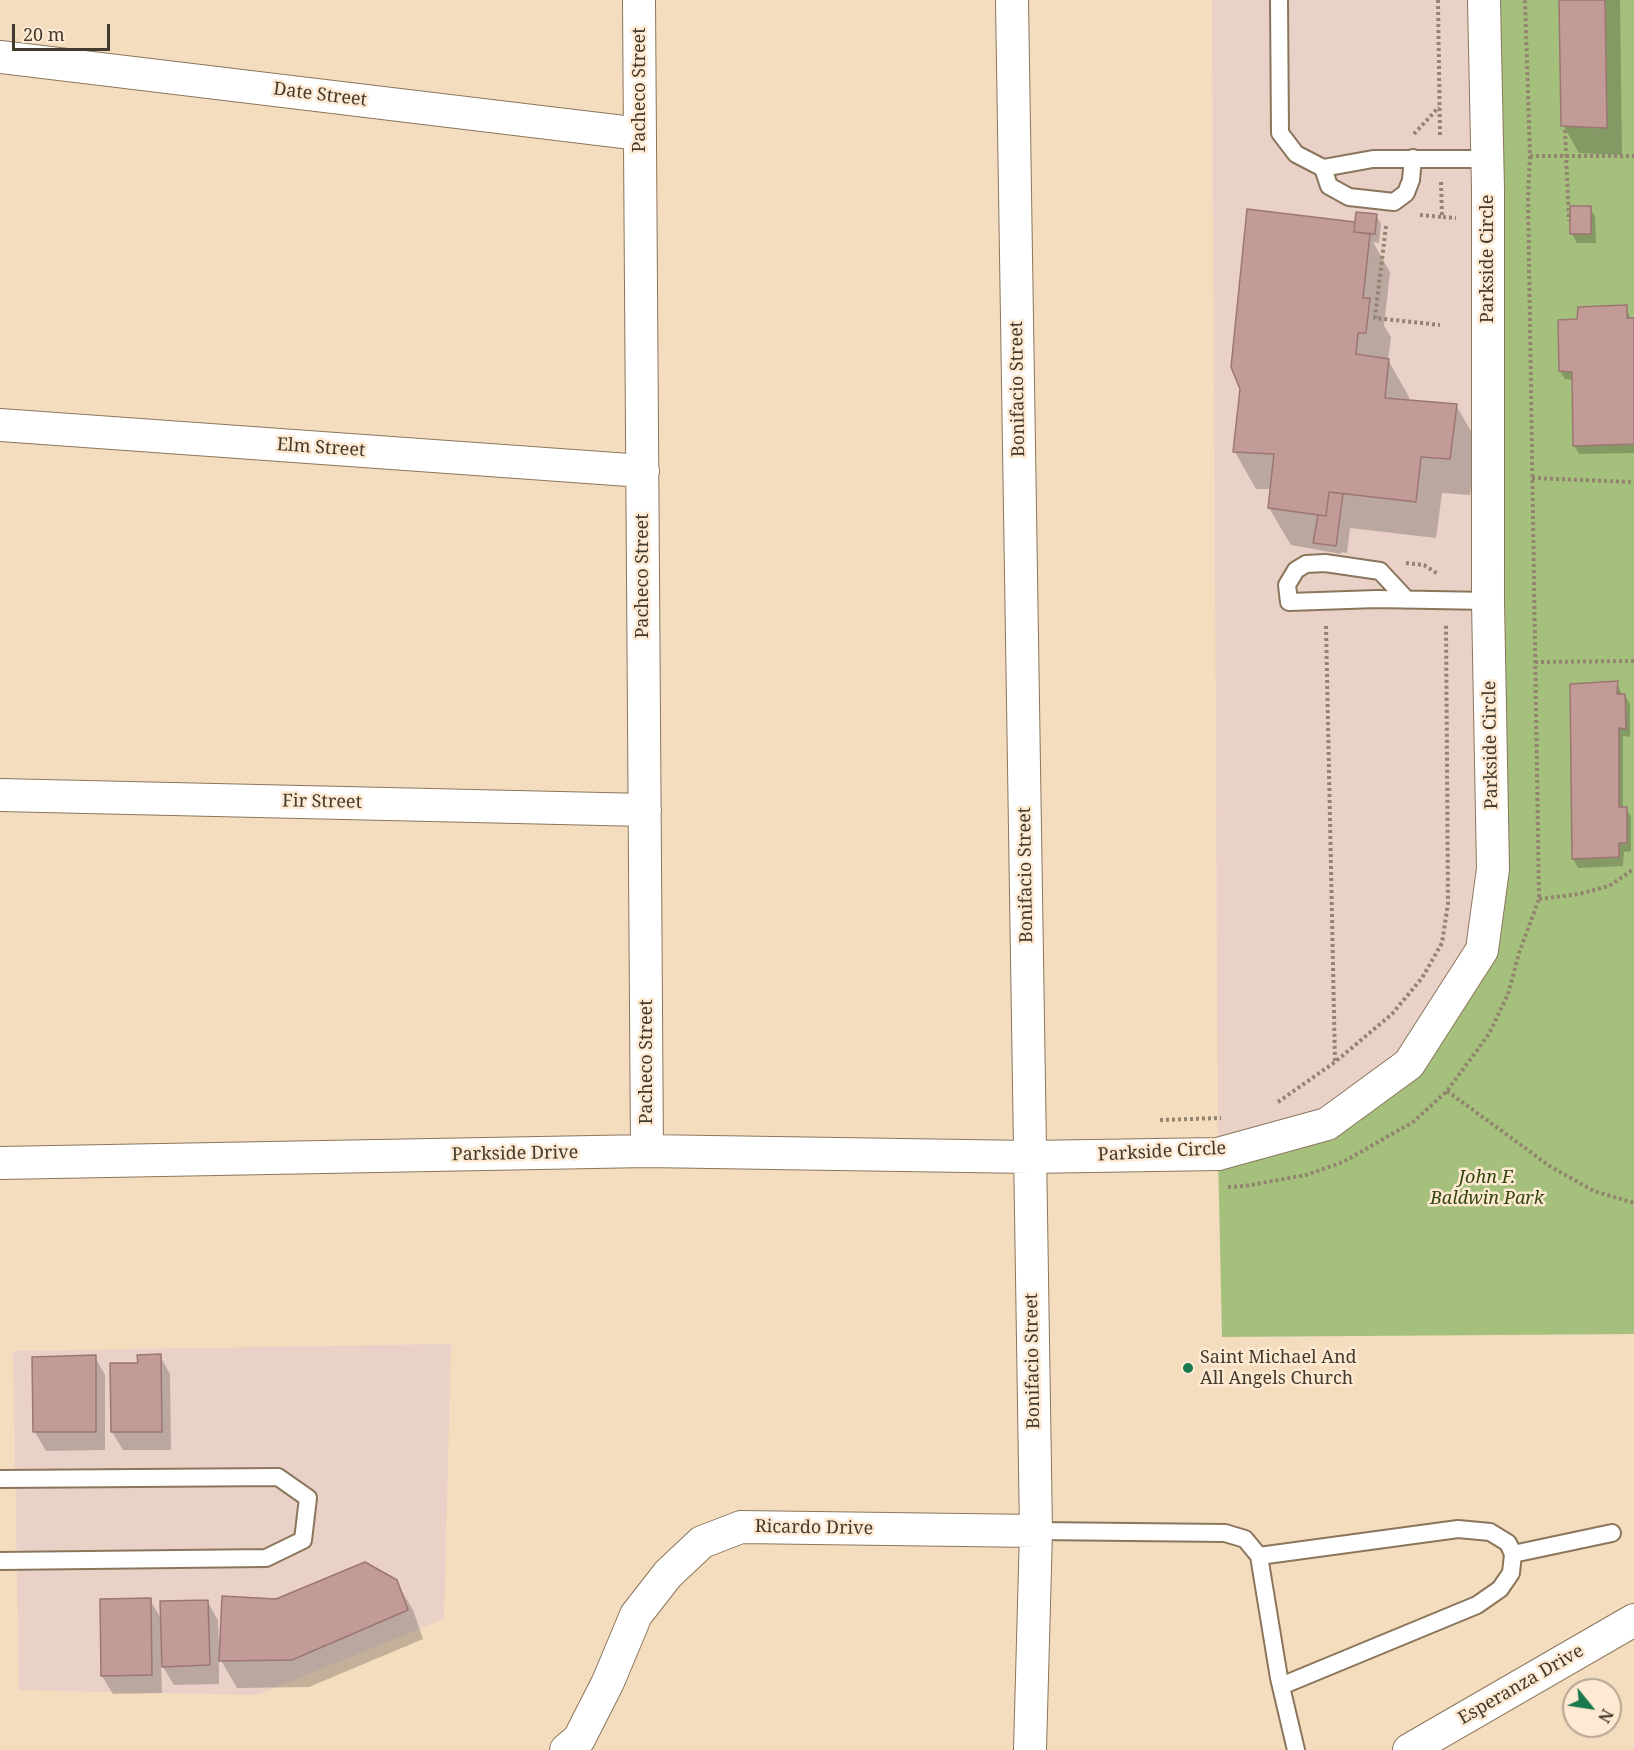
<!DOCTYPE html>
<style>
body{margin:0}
#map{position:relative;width:1634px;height:1750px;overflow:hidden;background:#f4dcbf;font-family:"Noto Serif",serif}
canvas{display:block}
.north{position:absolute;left:1562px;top:1678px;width:60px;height:60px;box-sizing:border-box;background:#feead2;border:2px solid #b3a490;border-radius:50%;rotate:120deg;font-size:16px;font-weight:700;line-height:24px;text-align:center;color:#433a2e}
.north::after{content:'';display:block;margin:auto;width:21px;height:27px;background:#19784e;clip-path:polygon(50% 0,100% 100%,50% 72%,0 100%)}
.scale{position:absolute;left:12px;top:24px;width:98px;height:27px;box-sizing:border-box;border:3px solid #433a2e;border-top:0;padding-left:8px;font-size:18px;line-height:21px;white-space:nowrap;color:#433a2e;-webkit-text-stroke:4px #feead2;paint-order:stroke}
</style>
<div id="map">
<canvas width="1634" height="1750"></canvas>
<div class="north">N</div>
<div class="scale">20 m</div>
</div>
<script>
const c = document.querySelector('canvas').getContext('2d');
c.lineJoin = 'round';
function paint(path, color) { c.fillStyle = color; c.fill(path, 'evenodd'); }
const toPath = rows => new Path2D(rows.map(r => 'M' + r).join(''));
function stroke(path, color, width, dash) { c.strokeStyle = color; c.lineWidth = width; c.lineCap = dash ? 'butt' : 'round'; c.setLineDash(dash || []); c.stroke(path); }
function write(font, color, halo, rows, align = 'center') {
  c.font = font + ' "Noto Serif",serif'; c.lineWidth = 5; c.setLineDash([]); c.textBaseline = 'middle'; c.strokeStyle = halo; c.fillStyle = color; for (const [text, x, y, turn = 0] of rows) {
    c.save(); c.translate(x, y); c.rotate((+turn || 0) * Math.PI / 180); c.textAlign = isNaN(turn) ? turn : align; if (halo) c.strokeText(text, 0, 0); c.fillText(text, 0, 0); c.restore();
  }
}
const commercial = toPath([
 [1212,0,1484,0,1482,950,1409,1064,1327,1124,1218,1154],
 [451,1344,444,1619,257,1695,19,1690,13,1351]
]);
const green = toPath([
 [1484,0,1634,0,1634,1334,1222,1337,1218,1154,1327,1124,1409,1064,1482,950]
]);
const shadow = toPath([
 [1561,0,1620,0,1622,155,1579,153,1563,125],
 [1590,208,1595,216,1596,243,1577,243,1572,234],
 [1376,215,1381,224,1379,243,1373,242,1390,272,1384,326,1391,337,1388,360,1409,397,1409,401,1456,405,1477,442,1470,495,1442,493,1436,538,1350,528,1347,553,1341,552,1341,554,1291,545,1269,508,1272,489,1256,489,1235,452,1356,224],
 [1626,307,1631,320,1634,320,1634,453,1579,454,1574,445,1573,380,1565,379,1560,371,1579,321],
 [1617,683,1622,695,1625,695,1630,704,1630,737,1623,736,1623,808,1626,808,1631,817,1631,851,1624,852,1623,866,1578,868,1573,859],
 [160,1356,170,1374,171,1450,123,1450,112,1432,139,1364],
 [95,1357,105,1375,105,1450,46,1451,35,1432,34,1359],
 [396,1581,413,1610,423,1639,309,1687,237,1688,219,1657,219,1684,174,1685,161,1664,162,1693,113,1694,102,1676,101,1600,150,1600,162,1620,207,1601,218,1620,219,1650,221,1650,277,1600]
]);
const building = toPath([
 [1559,0,1605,0,1607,128,1561,126,1559,0],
 [1570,206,1591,206,1591,234,1570,234,1570,206],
 [1247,209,1355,222,1354,232,1370,234,1363,298,1370,298,1366,333,1358,333,1356,354,1389,359,1385,398,1457,404,1450,459,1421,457,1416,502,1329,492,1326,516,1268,508,1274,454,1233,452,1240,389,1231,367,1247,209],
 [1356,212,1377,214,1375,234,1354,232,1356,212],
 [1627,305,1627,318,1634,318,1634,444,1573,446,1572,372,1559,371,1558,320,1577,319,1578,307,1627,305],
 [1329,492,1343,494,1336,546,1313,543,1318,515,1326,516,1329,492],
 [1618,681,1617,694,1625,694,1626,729,1619,728,1619,807,1627,807,1627,843,1619,843,1619,857,1572,859,1570,684,1618,681],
 [161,1354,162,1432,111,1432,110,1363,138,1363,137,1355,161,1354],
 [96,1355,96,1432,33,1432,32,1357,96,1355],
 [365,1562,397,1580,408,1610,292,1660,219,1661,222,1596,276,1599,365,1562],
 [151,1598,152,1675,101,1676,100,1599,151,1598],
 [208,1600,210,1665,162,1667,160,1601,208,1600]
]);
const path = toPath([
 [1438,0,1440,135],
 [1565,130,1569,221],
 [1414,134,1439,107],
 [1530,156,1634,156],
 [1441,182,1442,217,1456,218],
 [1420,215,1442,217],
 [1386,226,1375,318,1440,325],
 [1532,478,1634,482],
 [1406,563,1424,565,1438,574],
 [1326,626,1335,1062],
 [1535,662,1634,661],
 [1539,899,1579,894,1609,886,1634,869],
 [1447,1091,1551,1167,1594,1191,1634,1203],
 [1278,1102,1335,1062,1392,1014,1422,978,1442,943,1448,904,1446,624],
 [1160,1120,1221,1118],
 [1228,1187,1245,1186,1306,1175,1343,1162,1413,1122,1447,1091,1489,1034,1508,994,1519,953,1539,899,1528,197,1530,156,1525,0]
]);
const lane = toPath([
 [1279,0,1280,133,1296,154,1323,168,1373,159,1487,159],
 [1323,168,1329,186,1349,197,1394,202,1406,193,1411,180,1413,158],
 [1407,600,1380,571,1325,563,1306,564,1296,570,1287,585,1289,602,1377,599,1488,601],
 [0,1479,278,1477,308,1498,303,1540,266,1558,0,1561],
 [1036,1531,1225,1533,1245,1539,1259,1556,1279,1678,1296,1750],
 [1513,1554,1612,1533],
 [1259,1556,1458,1529,1490,1532,1508,1543,1513,1554,1511,1573,1500,1589,1477,1605,1281,1686]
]);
const street = toPath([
 [639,0,647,1151],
 [1012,0,1036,1531,1030,1750],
 [0,57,640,134],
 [0,425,643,471],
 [0,795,645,810],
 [0,1163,647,1151,1029,1157,1218,1154,1327,1124,1409,1064,1482,950,1493,869,1488,601,1488,190,1484,0],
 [566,1750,579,1739,608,1682,636,1615,668,1574,702,1542,741,1527,1036,1531],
 [1409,1750,1634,1620]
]);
const markers = [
 [1188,1368,6,"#19784e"]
];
const streetNames = [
 ["Pacheco Street",640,90,-90],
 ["Date Street",320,95,7],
 ["Parkside Circle",1488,259,-90],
 ["Bonifacio Street",1018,389,-91],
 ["Elm Street",321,448,4],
 ["Pacheco Street",643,576,-90],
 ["Parkside Circle",1491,745,-91],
 ["Fir Street",322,802,1],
 ["Bonifacio Street",1026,875,-91],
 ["Pacheco Street",647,1062,-90],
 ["Parkside Circle",1162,1152,-3],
 ["Parkside Drive",515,1154,-1],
 ["Bonifacio Street",1033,1361,-91],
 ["Ricardo Drive",814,1528,1],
 ["Esperanza Drive",1521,1685,-30]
];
const parkNames = [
 ["John F.",1487,1178],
 ["Baldwin Park",1487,1199]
];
const poiNames = [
 ["Saint Michael And",1200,1358],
 ["All Angels Church",1200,1379]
];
paint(commercial, '#e9d1c8');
paint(green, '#a5c07c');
paint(shadow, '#0003');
paint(building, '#c29b97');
stroke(building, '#9c7673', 1.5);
stroke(lane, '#8b765b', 20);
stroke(street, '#8b765b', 34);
stroke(path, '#938470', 4, [3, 3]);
stroke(lane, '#fff', 16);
stroke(street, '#fff', 32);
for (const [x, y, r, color] of markers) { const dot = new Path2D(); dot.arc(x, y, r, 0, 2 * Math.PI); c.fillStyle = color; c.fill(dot); stroke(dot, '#feead2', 2); }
write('18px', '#433a2e', '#feead2', streetNames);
write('italic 18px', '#32440c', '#feead2', parkNames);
write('18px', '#433a2e', '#feead2', poiNames, 'left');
</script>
